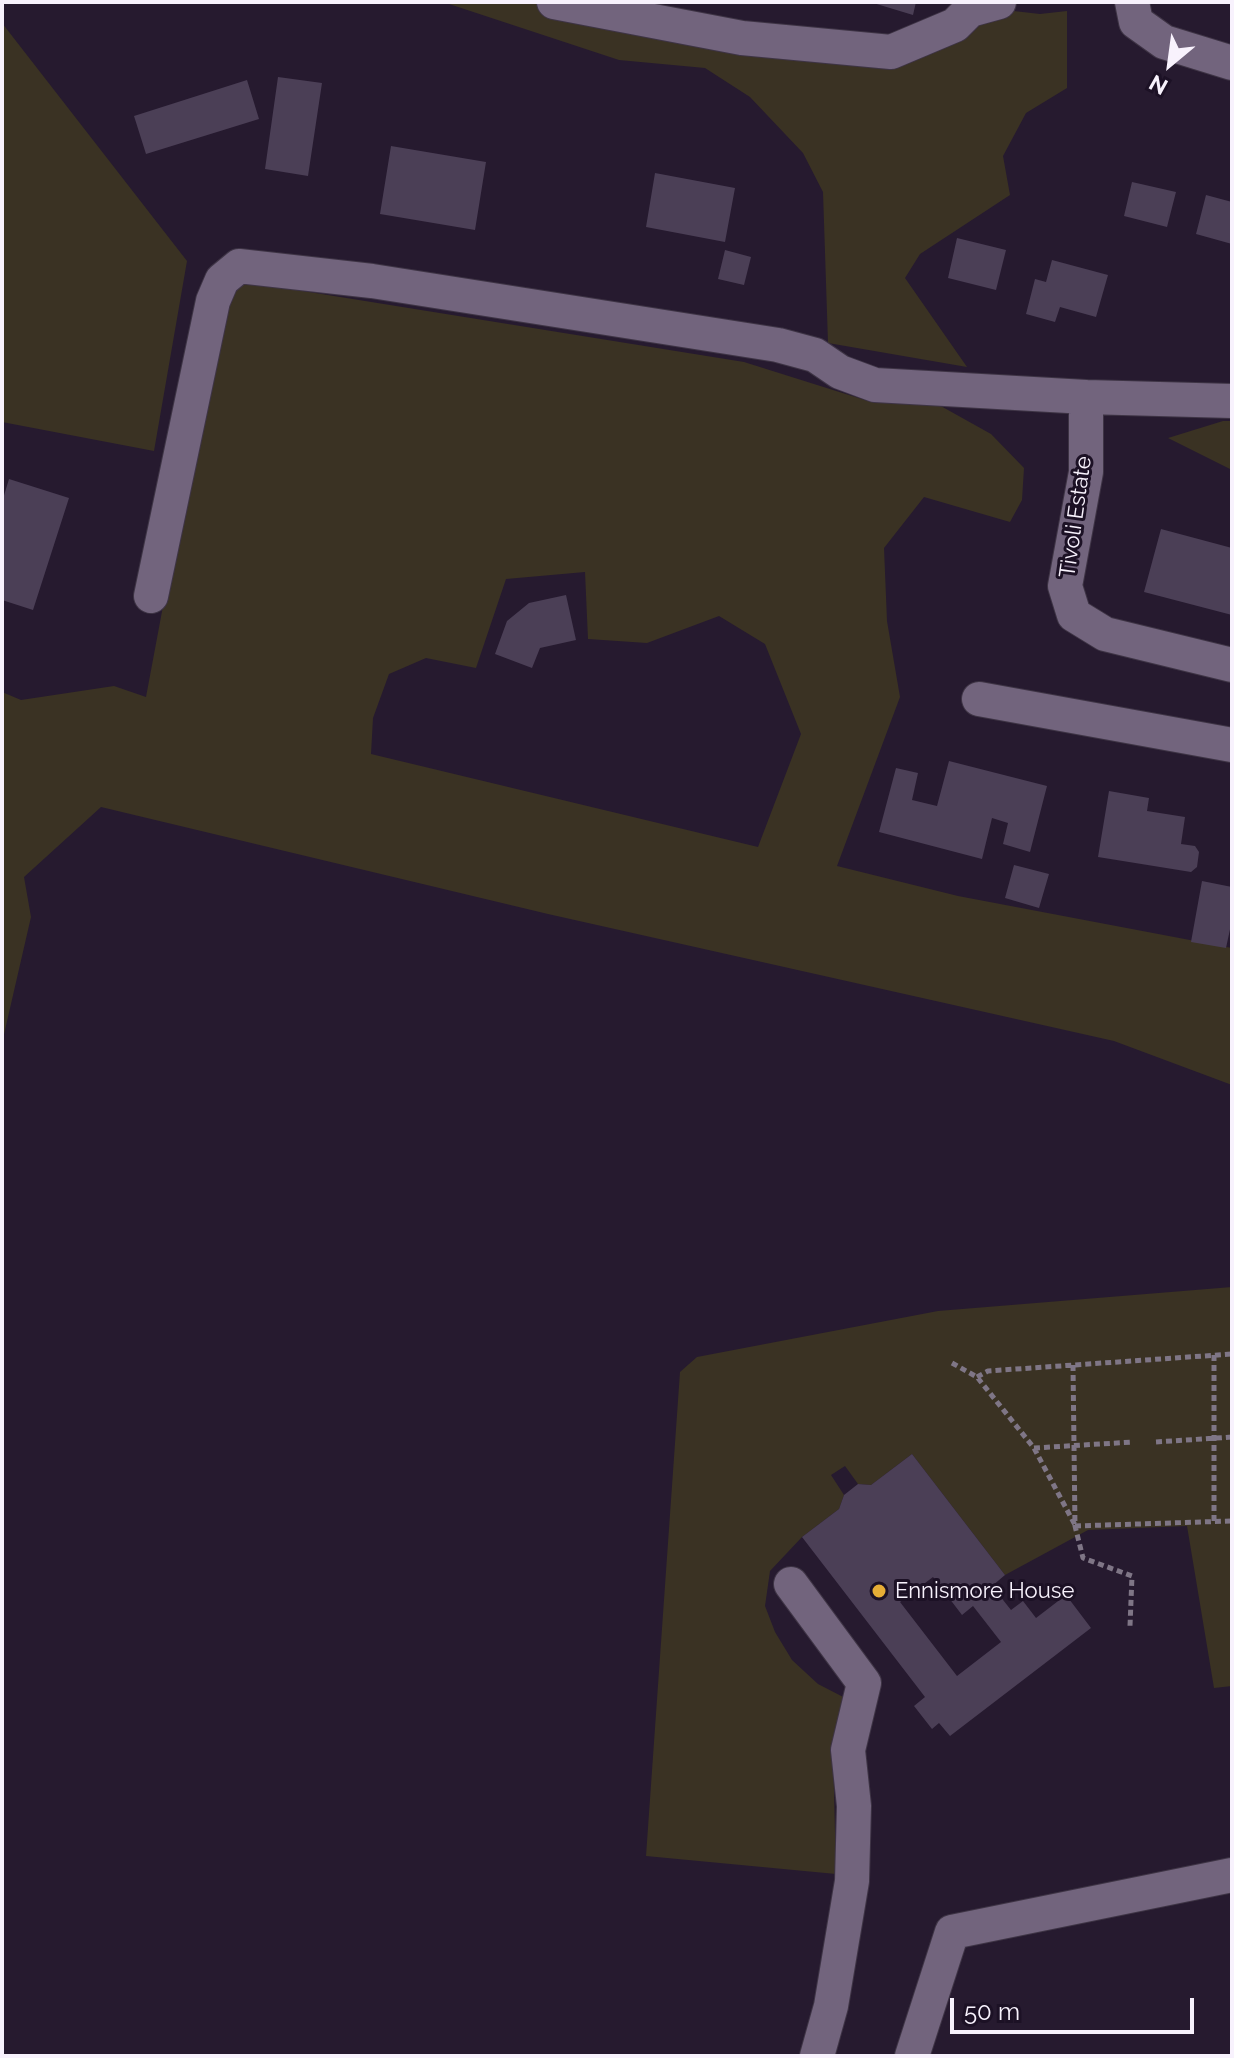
<!DOCTYPE html>
<style>
body{margin:0}
#map{position:relative;width:1234px;height:2058px;overflow:hidden;background:#261a2f;font-family:Raleway,sans-serif}
canvas{display:block}
.frame{position:absolute;inset:0;border:4px solid #f8f2fd;pointer-events:none}
.north{position:absolute;left:1130px;top:24px;width:80px;height:80px;-webkit-text-stroke:6px #1c1125;paint-order:stroke;rotate:209deg;font-size:22px;font-weight:700;line-height:32px;text-align:center;color:#f8f2fd}
.north::after{content:'';display:block;margin:auto;width:28px;height:36px;background:#f8f2fd;clip-path:polygon(50% 0,100% 100%,50% 72%,0 100%)}
.scale{position:absolute;left:950px;top:1998px;width:244px;height:36px;box-sizing:border-box;border:4px solid #f8f2fd;border-top:0;padding-left:10px;font-size:24px;line-height:28px;white-space:nowrap;color:#f8f2fd;-webkit-text-stroke:6px #1c1125;paint-order:stroke}
</style>
<div id="map">
<canvas width="1234" height="2058"></canvas>
<div class="frame"></div>
<div class="north">N</div>
<div class="scale">50 m</div>
</div>
<script>
const c = document.querySelector('canvas').getContext('2d');
c.lineJoin = 'round';
function paint(path, color) { c.fillStyle = color; c.fill(path, 'evenodd'); }
const toPath = rows => new Path2D(rows.map(r => 'M' + r).join(''));
function stroke(path, color, width, dash) { c.strokeStyle = color; c.lineWidth = width; c.lineCap = dash ? 'butt' : 'round'; c.setLineDash(dash || []); c.stroke(path); }
function write(font, color, halo, rows, align = 'center') {
  c.font = font + ' Raleway,sans-serif'; c.lineWidth = 6; c.setLineDash([]); c.textBaseline = 'middle'; c.strokeStyle = halo; c.fillStyle = color; for (const [text, x, y, turn = 0] of rows) {
    c.save(); c.translate(x, y); c.rotate((+turn || 0) * Math.PI / 180); c.textAlign = isNaN(turn) ? turn : align; if (halo) c.strokeText(text, 0, 0); c.fillText(text, 0, 0); c.restore();
  }
}
const green = toPath([
 [443,2,646,2,652,8,871,62,996,9,1040,14,1067,11,1067,88,1026,113,1003,156,1010,195,920,254,905,278,967,367,828,343,823,192,803,153,750,97,705,68,619,60],
 [2,23,187,261,154,451,2,422],
 [247,282,744,362,868,401,939,405,991,434,1024,468,1022,500,1010,522,924,497,884,548,887,621,900,697,837,866,958,896,1232,948,1232,1085,1114,1041,548,914,101,807,24,877,31,917,2,1043,2,692,21,700,114,686,146,697,218,312,228,295],
 [585,572,588,639,647,643,719,616,765,644,801,734,758,847,371,754,373,718,389,674,426,658,476,668,506,579],
 [1223,421,1232,421,1232,470,1168,438],
 [1232,1287,1232,1686,1214,1688,1187,1526,1088,1530,1005,1575,912,1454,871,1485,858,1484,845,1466,831,1475,844,1495,839,1509,802,1537,770,1571,765,1606,775,1632,792,1660,818,1684,849,1700,833,1750,836,1874,646,1856,680,1372,697,1357,938,1311]
]);
const building = toPath([
 [870,2,916,2,913,15],
 [278,77,322,83,308,176,265,169],
 [247,80,259,119,146,154,134,116],
 [391,146,486,162,475,230,380,214],
 [655,173,735,188,725,242,646,227],
 [1132,182,1176,192,1167,227,1124,216],
 [1206,195,1232,202,1232,244,1196,234],
 [957,238,1006,250,996,290,948,278],
 [725,250,751,257,744,285,718,279],
 [1052,260,1108,275,1096,317,1060,307,1055,322,1026,314,1035,279,1046,282],
 [9,479,69,498,33,610,2,600,2,502],
 [1161,529,1232,548,1232,615,1144,592],
 [566,595,576,640,540,648,532,668,495,654,507,621,529,603],
 [949,761,1047,786,1030,852,1003,844,1008,823,992,818,982,859,879,832,896,768,918,773,912,800,937,806],
 [1109,791,1149,798,1147,811,1185,817,1181,844,1195,846,1199,852,1197,867,1191,872,1098,857],
 [1014,865,1049,874,1039,908,1005,898],
 [1202,881,1232,887,1232,920,1226,948,1191,942],
 [912,1454,1005,1575,992,1586,1011,1610,1023,1601,1036,1618,1066,1595,1091,1628,950,1736,939,1723,932,1729,914,1706,925,1697,802,1537,839,1509,844,1495,858,1484,871,1485],
 [933,1577,962,1615,973,1606,1001,1642,957,1676,900,1602]
]);
const path = toPath([
 [1214,1355,1214,1522],
 [952,1363,977,1377,1034,1448,1075,1525],
 [1073,1365,1075,1526,1083,1558,1132,1576,1130,1626],
 [977,1377,988,1371,1232,1354],
 [1156,1442,1232,1437],
 [1034,1448,1133,1442],
 [1075,1526,1232,1521]
]);
const minor = toPath([
 [554,2,742,38,891,52,955,25,970,10,999,2],
 [1132,2,1136,22,1164,42,1232,63],
 [1232,401,1086,397,1086,472,1065,586,1074,615,1105,634,1232,665],
 [151,596,213,301,222,280,239,266,372,281,778,345,815,355,840,372,875,385,1086,397],
 [979,699,1232,745],
 [791,1584,864,1683,848,1750,854,1806,852,1881,831,2006,817,2056],
 [912,2056,952,1932,1232,1875]
]);
const markers = [
 [879,1591,8,"#e6ad36"]
];
const streetNames = [
 ["Tivoli Estate",1076,517,-82]
];
const poiNames = [
 ["Ennismore House",895,1591]
];
paint(green, '#3a3223');
paint(building, '#4b3f56');
stroke(minor, '#3e3445', 36);
stroke(path, '#7f7686', 5, [6, 4]);
stroke(minor, '#72647d', 34);
for (const [x, y, r, color] of markers) { const dot = new Path2D(); dot.arc(x, y, r, 0, 2 * Math.PI); c.fillStyle = color; c.fill(dot); stroke(dot, '#1c1125', 3); }
write('22px', '#f8f2fd', '#1c1125', streetNames);
write('22px', '#f8f2fd', '#1c1125', poiNames, 'left');
</script>
